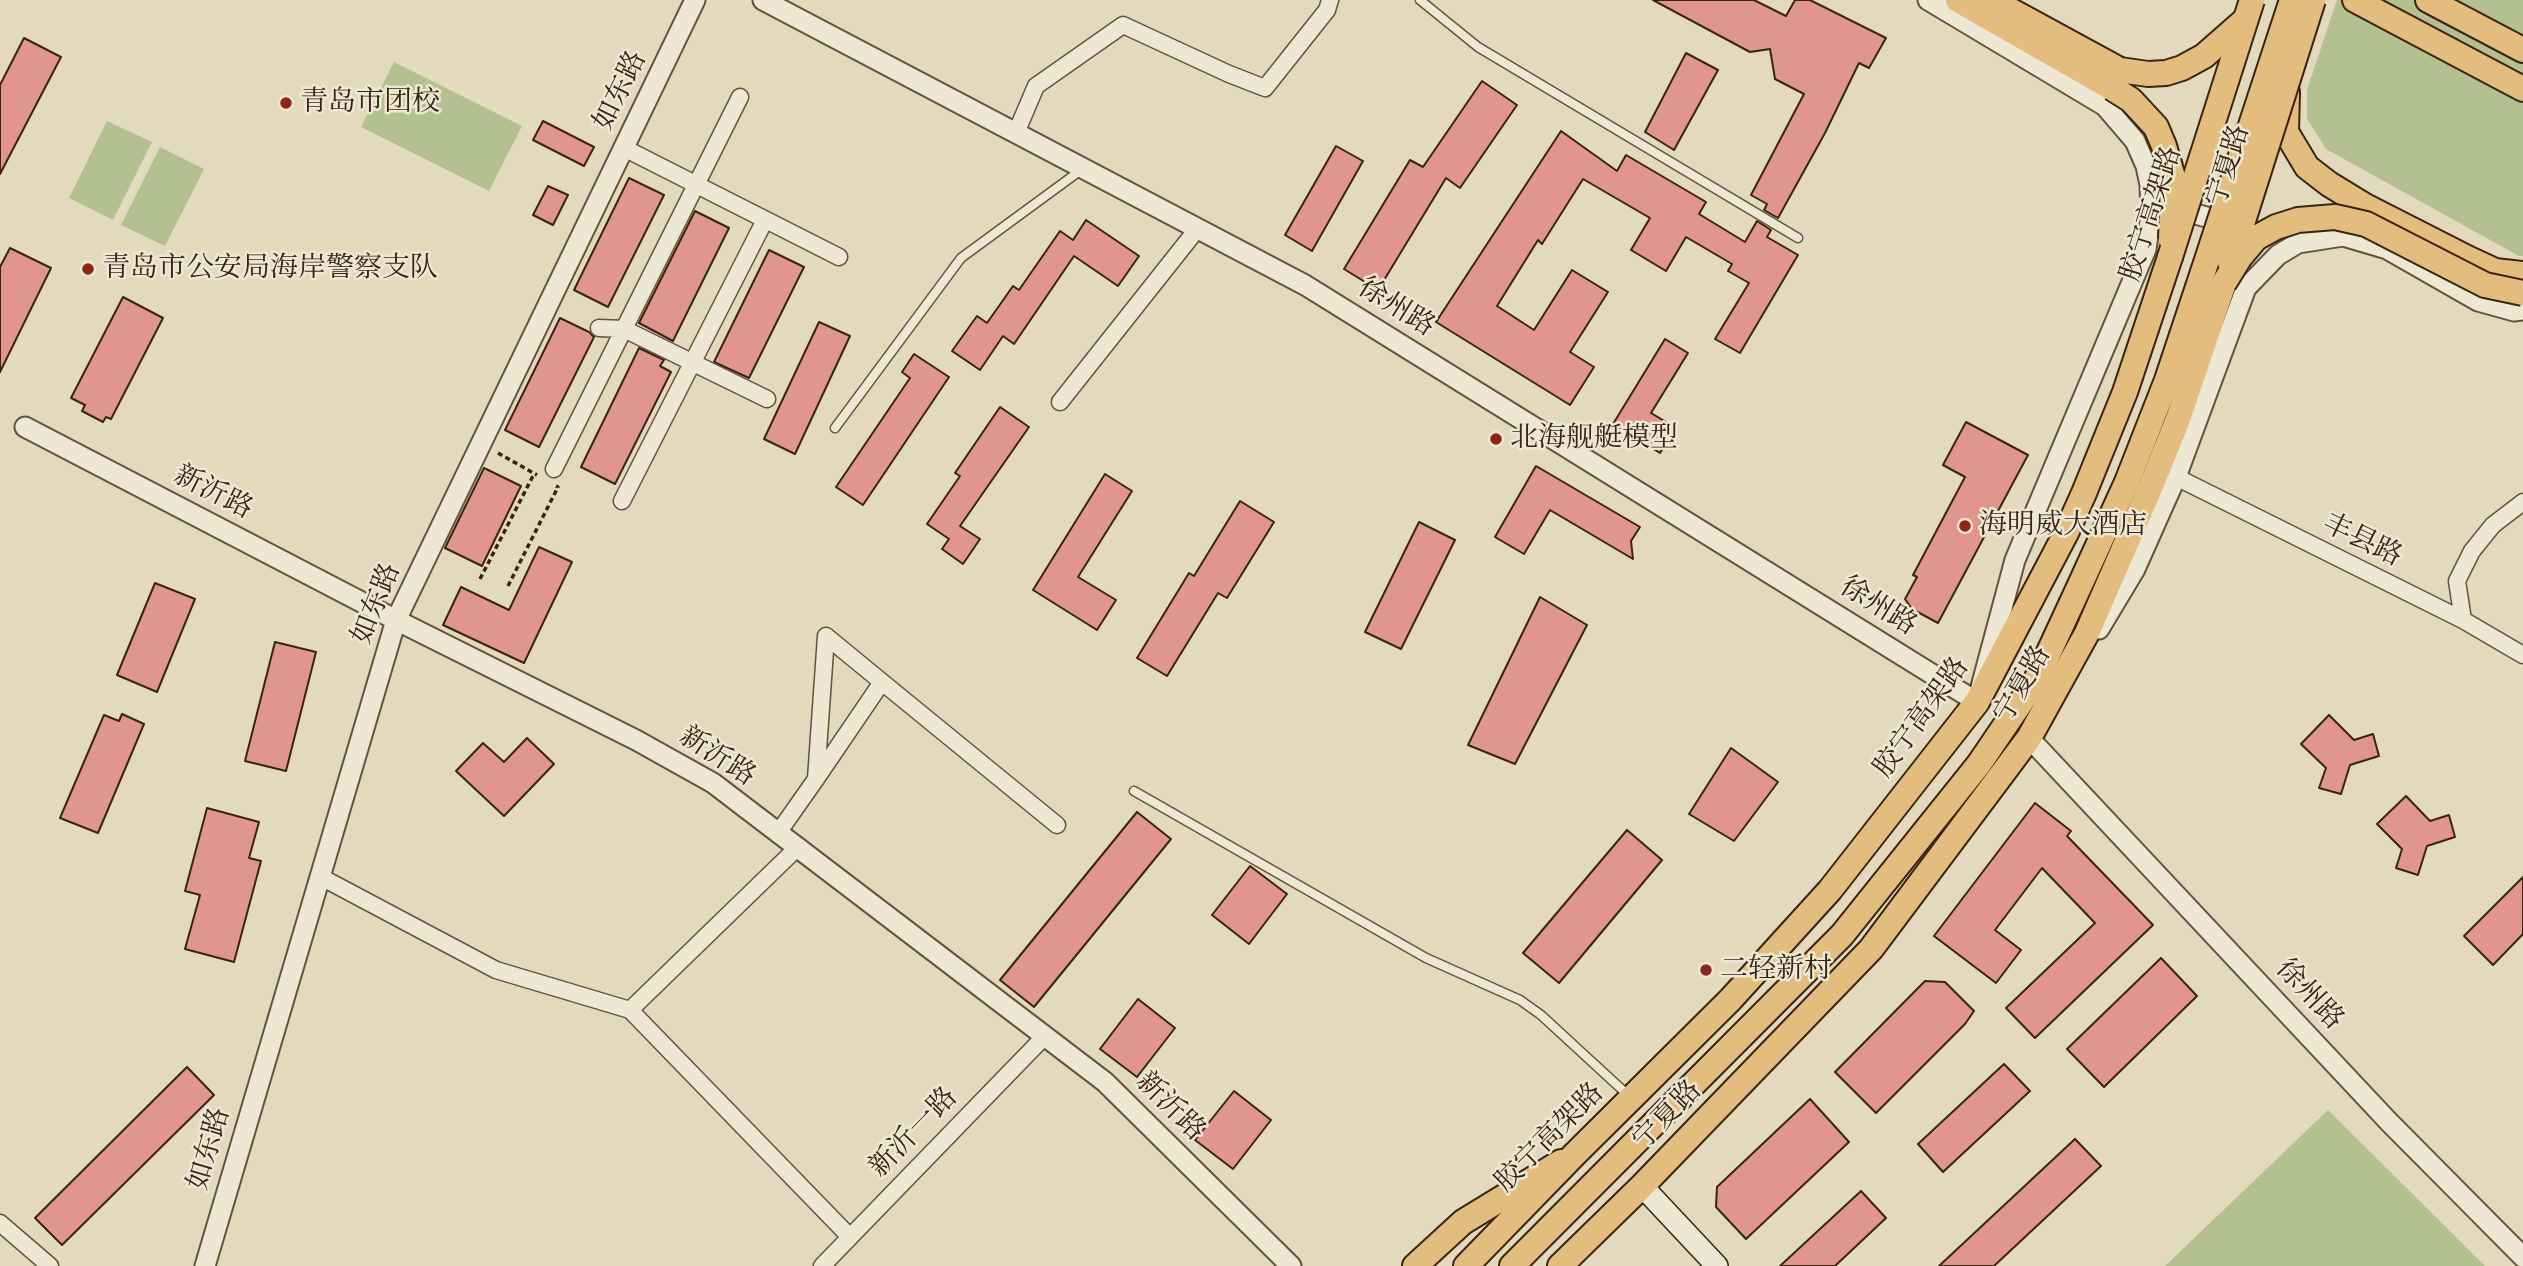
<!DOCTYPE html>
<meta charset="utf-8">
<style>
body{margin:0}
canvas{display:block;background:#e3dabd}
</style>
<canvas width="2523" height="1266"></canvas>
<script>
const c = document.querySelector('canvas').getContext('2d');
c.lineJoin = 'round';
function paint(path, color) { c.fillStyle = color; c.fill(path, 'evenodd'); }
const toPath = rows => new Path2D(rows.map(r => 'M' + r).join(''));
function stroke(path, color, width, dash) { c.strokeStyle = color; c.lineWidth = width; c.lineCap = dash ? 'butt' : 'round'; c.setLineDash(dash || []); c.stroke(path); }
function write(font, color, halo, rows, align = 'center') {
  c.font = font + ' Alegreya,"Noto Serif SC",serif'; c.lineWidth = 5; c.setLineDash([]); c.textBaseline = 'middle'; c.strokeStyle = halo; c.fillStyle = color; for (const [text, x, y, turn = 0] of rows) {
    c.save(); c.translate(x, y); c.rotate((+turn || 0) * Math.PI / 180); c.textAlign = isNaN(turn) ? turn : align; if (halo) c.strokeText(text, 0, 0); c.fillText(text, 0, 0); c.restore();
  }
}
const green = toPath([
 [2337,0,2523,0,2523,256,2519,256,2326,149,2307,119,2307,90],
 [394,62,522,126,489,191,361,127],
 [107,121,152,142,113,220,69,198],
 [160,147,204,169,165,246,121,225],
 [2328,1110,2485,1266,2165,1266]
]);
const building = toPath([
 [1653,0,1754,0,1786,16,1795,0,1810,0,1886,38,1869,68,1859,63,1825,133,1778,218,1764,210,1767,204,1751,195,1804,94,1775,79,1770,49,1750,52,1653,0],
 [24,38,61,57,0,174,0,85,24,38],
 [1686,53,1718,70,1674,150,1645,132,1686,53],
 [1482,81,1517,105,1460,188,1446,178,1378,290,1344,269,1410,160,1423,167,1482,81],
 [543,121,594,147,584,166,533,140,543,121],
 [1561,131,1617,171,1626,155,1706,202,1699,214,1745,242,1757,221,1771,230,1767,237,1798,255,1740,353,1715,339,1749,283,1728,271,1732,264,1686,237,1666,271,1631,250,1650,218,1583,179,1542,244,1538,240,1497,306,1534,330,1572,270,1608,292,1570,352,1594,367,1570,405,1436,322,1561,131],
 [1336,146,1363,161,1312,251,1285,235,1336,146],
 [629,178,664,195,608,307,574,290,629,178],
 [548,186,568,195,553,225,533,215,548,186],
 [695,211,729,228,673,341,639,323,695,211],
 [1086,220,1139,256,1118,286,1074,256,1014,344,1003,336,980,370,952,351,977,316,987,323,1013,286,1019,290,1060,231,1073,240,1086,220],
 [10,248,51,268,0,372,0,267,10,248],
 [769,250,804,267,749,378,714,362,769,250],
 [123,297,163,318,111,419,106,417,103,422,82,411,85,405,71,398,123,297],
 [560,318,589,332,594,337,539,447,505,430,560,318],
 [819,322,850,336,795,454,764,439,819,322],
 [1665,339,1688,353,1651,413,1676,428,1660,453,1613,424,1665,339],
 [639,348,664,360,660,366,671,372,615,484,581,467,639,348],
 [914,354,949,377,863,505,836,487,910,378,902,372,914,354],
 [1000,407,1029,427,960,526,980,539,963,564,942,549,949,539,927,524,960,476,955,473,1000,407],
 [1966,422,2028,455,1938,623,1912,609,1905,599,1917,577,1913,575,1965,477,1943,465,1966,422],
 [1536,466,1640,527,1631,541,1633,559,1550,510,1524,554,1495,537,1536,466],
 [484,468,521,486,482,566,445,548,484,468],
 [1105,474,1132,491,1078,577,1116,600,1097,630,1033,590,1105,474],
 [1240,501,1274,522,1227,598,1218,593,1167,676,1137,658,1189,573,1194,576,1240,501],
 [1419,522,1455,540,1401,649,1365,632,1419,522],
 [539,547,572,562,524,663,443,625,461,587,509,610,539,547],
 [155,583,195,599,157,692,117,675,155,583],
 [1540,597,1587,625,1515,764,1468,745,1540,597],
 [275,642,316,652,286,771,245,761,275,642],
 [122,714,144,724,98,833,60,818,104,715,119,721,122,714],
 [2329,715,2354,740,2373,734,2379,756,2350,765,2341,794,2319,788,2326,768,2301,744,2329,715],
 [527,738,554,764,504,816,456,771,483,743,504,762,527,738],
 [1731,748,1778,782,1734,841,1689,814,1731,748],
 [2406,796,2430,821,2449,815,2455,837,2427,846,2418,875,2396,868,2402,849,2377,824,2406,796],
 [2035,803,2071,831,2067,836,2153,925,2035,1038,2006,1008,2095,923,2042,868,1995,930,2021,950,1996,983,1934,936,2035,803],
 [207,808,259,822,249,858,261,861,234,962,185,949,200,895,185,891,207,808],
 [1137,812,1171,839,1034,1007,1000,980,1137,812],
 [1627,830,1662,860,1559,983,1523,953,1627,830],
 [1250,866,1287,894,1249,944,1212,915,1250,866],
 [2523,877,2523,934,2493,965,2464,936,2523,877],
 [2161,958,2197,996,2104,1087,2067,1049,2161,958],
 [1925,981,1945,982,1974,1011,1965,1024,1876,1113,1835,1072,1925,981],
 [1138,999,1175,1028,1137,1077,1100,1049,1138,999],
 [2004,1064,2030,1091,1943,1172,1918,1144,2004,1064],
 [187,1067,214,1095,62,1245,35,1218,187,1067],
 [1234,1091,1271,1120,1233,1169,1195,1140,1234,1091],
 [1810,1099,1849,1142,1746,1239,1716,1207,1717,1187,1810,1099],
 [2075,1139,2101,1166,1994,1266,1939,1266,2075,1139],
 [1861,1191,1886,1218,1835,1266,1780,1266,1861,1191]
]);
const path = toPath([
 [498,453,537,475],
 [480,579,534,474],
 [508,586,558,487,556,486]
]);
const service = toPath([
 [1420,0,1478,47,1798,238],
 [835,428,961,258,1081,170],
 [1134,791,1426,958,1520,1000,1541,1015,1629,1096]
]);
const minor = toPath([
 [1016,133,1036,86,1123,25,1229,74,1265,88,1327,10,1330,0],
 [624,148,839,257],
 [599,328,624,329,767,399],
 [1060,402,1198,228],
 [554,469,740,97],
 [2176,477,2463,620,2523,655],
 [622,501,765,220],
 [2463,620,2457,581,2472,551,2493,525,2523,502],
 [882,682,1057,825],
 [778,833,816,779,882,682,826,636,816,779],
 [319,876,496,970,630,1010,850,1237],
 [630,1010,797,848],
 [0,1223,50,1266],
 [822,1266,1044,1037]
]);
const tertiary = toPath([
 [763,0,1305,285,1977,702,2015,560,2146,249,2151,215,2150,185,2146,166,2135,141,2105,106,1928,0],
 [2172,213,2192,213,2210,218,2229,230],
 [25,427,396,620,636,740,713,783,1105,1082,1291,1266],
 [2099,629,2135,569,2176,477,2246,288,2278,255,2298,243,2343,236,2387,249,2478,301,2514,311,2523,310],
 [2029,738,2389,1122,2523,1257],
 [205,1266,396,620,695,0]
]);
const secondary = toPath([
 [1642,1186,1717,1266]
]);
const primary = toPath([
 [1958,0,2112,88],
 [2355,0,2523,89],
 [2428,0,2523,50],
 [1995,2,2120,70],
 [2287,92,2286,132,2307,167,2329,184,2365,206,2469,259,2495,271,2523,274],
 [1415,1266,1463,1222,1561,1162],
 [1560,1266,1642,1186,1871,949,2029,738,2087,633,2151,486,2178,419,2224,283]
]);
const trunk = toPath([
 [1466,1266,1574,1155,1730,1000,1830,890,1977,702,2066,533,2084,493,2125,392,2170,257],
 [1512,1266,1842,935,1979,764,2036,680,2080,585,2127,482,2167,380,2203,272]
]);
const primaryBridge = toPath([
 [2120,70,2148,74,2166,73,2182,68,2204,56,2245,20],
 [2112,88,2131,100,2156,127,2164,146,2173,177,2171,239],
 [2230,262,2313,0],
 [2224,283,2240,257,2256,238,2276,227,2298,220,2335,217,2366,224,2485,285,2523,293]
]);
const trunkBridge = toPath([
 [2170,257,2252,0],
 [2203,272,2292,0]
]);
const markers = [
 [286,103,7,"#8f2418"],
 [88,269,7,"#8f2418"],
 [1496,439,7,"#8f2418"],
 [1965,526,7,"#8f2418"],
 [1706,970,7,"#8f2418"]
];
const streetNames = [
 ["如东路",621,91,-64],
 ["宁夏路",2229,166,-73],
 ["胶宁高架路",2152,214,-72],
 ["徐州路",1396,308,32],
 ["新沂路",213,493,27],
 ["丰县路",2362,541,26],
 ["如东路",377,604,-68],
 ["徐州路",1878,607,32],
 ["宁夏路",2023,685,-60],
 ["胶宁高架路",1922,718,-54],
 ["新沂路",717,757,33],
 ["徐州路",2309,995,47],
 ["新沂路",1170,1107,45],
 ["宁夏路",1668,1116,-46],
 ["新沂一路",914,1133,-46],
 ["胶宁高架路",1550,1138,-45],
 ["如东路",210,1149,-74]
];
const poiNames = [
 ["青岛市团校",300,103],
 ["青岛市公安局海岸警察支队",102,269],
 ["北海舰艇模型",1510,439],
 ["海明威大酒店",1979,526],
 ["二轻新村",1720,970]
];
paint(green, '#b4c090');
paint(building, '#e0968e');
stroke(building, '#392412', 2);
stroke(service, '#64523d', 11);
stroke(minor, '#64523d', 19);
stroke(tertiary, '#64523d', 23);
stroke(secondary, '#392412', 24);
stroke(primary, '#392412', 28);
stroke(trunk, '#392412', 28);
stroke(path, '#392412', 3.5, [5, 3.5]);
stroke(service, '#ede7d4', 8);
stroke(minor, '#ede7d4', 16);
stroke(tertiary, '#ede7d4', 19);
stroke(secondary, '#ede7d4', 21);
stroke(primary, '#e2bd7e', 24);
stroke(trunk, '#e2bd7e', 24);
stroke(primaryBridge, '#392412', 28, []);
stroke(trunkBridge, '#392412', 28, []);
stroke(primaryBridge, '#e2bd7e', 24);
stroke(trunkBridge, '#e2bd7e', 24);
for (const [x, y, r, color] of markers) { const dot = new Path2D(); dot.arc(x, y, r, 0, 2 * Math.PI); c.fillStyle = color; c.fill(dot); stroke(dot, '#ede7d4', 2.5); }
write('28px', '#392412', '#ede7d4', streetNames);
write('28px', '#392412', '#ede7d4', poiNames, 'left');
</script>
